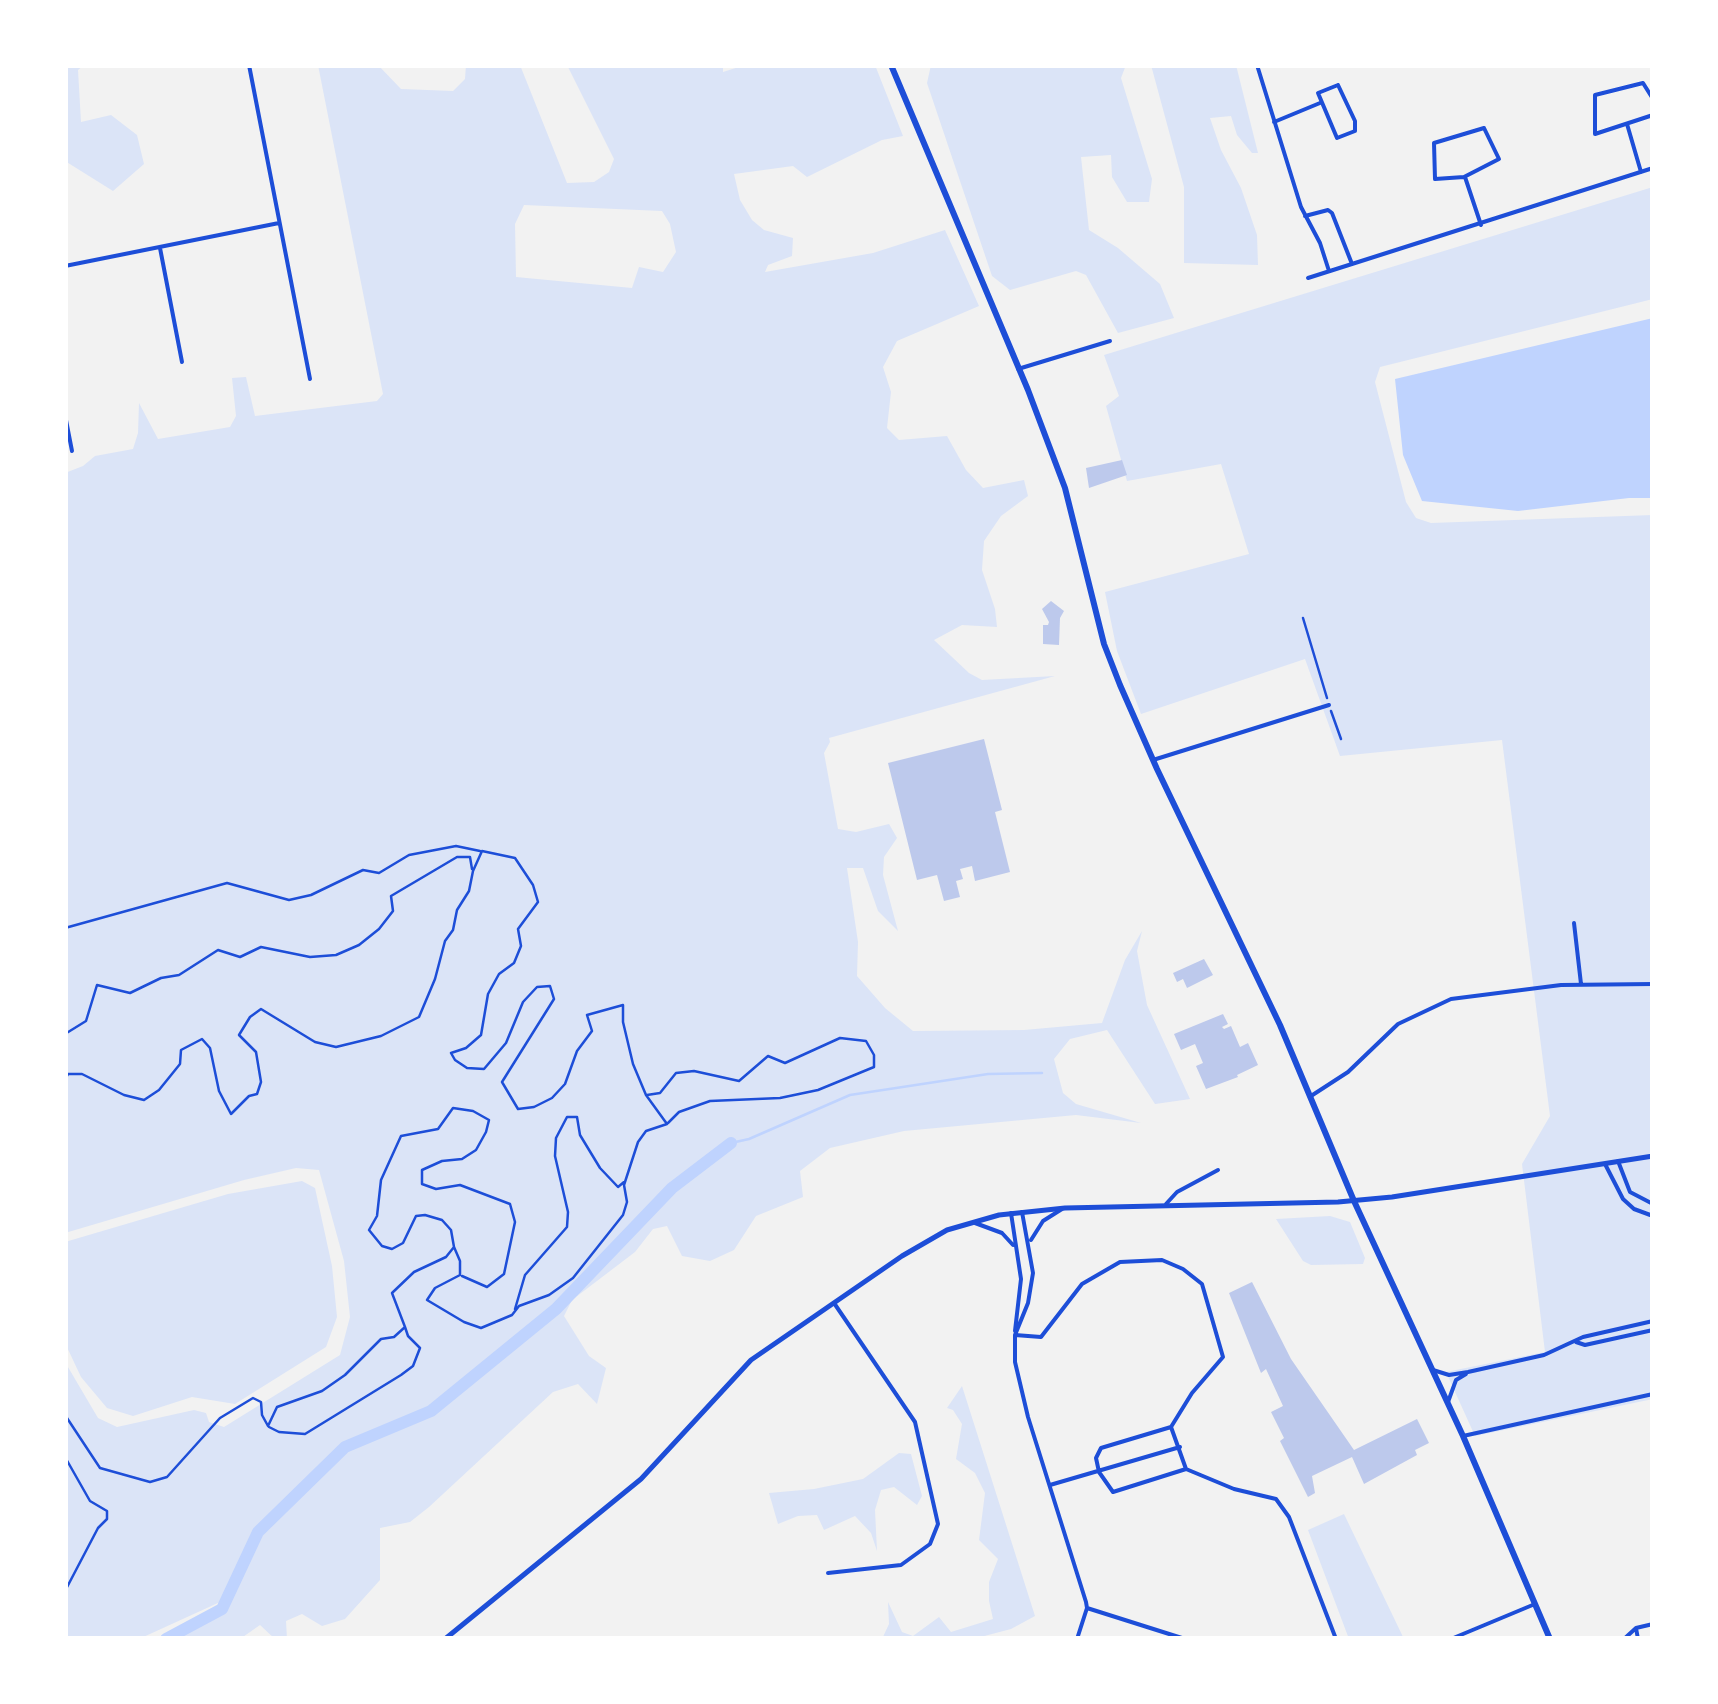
<!DOCTYPE html>
<style>
body{margin:0}
#map{position:relative;width:1718px;height:1704px;overflow:hidden;background:#f2f2f2;font-family:Barlow,sans-serif}
canvas{display:block}
.frame{position:absolute;inset:0;border:68px solid #fff;pointer-events:none}
</style>
<div id="map">
<canvas width="1718" height="1704"></canvas>
<div class="frame"></div>
</div>
<script>
const c = document.querySelector('canvas').getContext('2d');
c.lineJoin = 'round';
function paint(path, color) { c.fillStyle = color; c.fill(path, 'evenodd'); }
const toPath = rows => new Path2D(rows.map(r => 'M' + r).join(''));
function stroke(path, color, width, dash) { c.strokeStyle = color; c.lineWidth = width; c.lineCap = dash ? 'butt' : 'round'; c.setLineDash(dash || []); c.stroke(path); }
const green = toPath([
 [65,65,84,65,78,70,81,122,111,115,137,135,144,164,113,191,65,161],
 [318,65,378,65,401,89,453,91,465,79,466,65,520,65,567,183,594,182,609,172,614,159,567,65,723,65,723,72,745,65,875,65,903,136,882,140,807,177,793,166,734,174,740,200,752,220,764,230,793,238,792,256,768,265,765,272,873,253,945,230,979,306,897,341,883,367,891,392,887,428,899,440,947,436,966,470,983,488,1024,480,1028,496,1001,516,984,541,982,570,995,609,997,627,962,625,934,640,969,673,982,680,1055,676,829,738,830,742,824,753,838,829,856,832,889,824,897,838,884,857,883,875,898,931,878,911,863,868,847,868,858,942,857,976,885,1008,913,1031,1024,1030,1102,1023,1125,960,1142,931,1137,951,1147,1005,1190,1099,1155,1104,1107,1030,1070,1039,1054,1059,1063,1093,1076,1104,1141,1123,1076,1115,904,1131,830,1148,800,1171,803,1197,756,1216,734,1250,710,1261,682,1256,667,1226,653,1229,635,1252,572,1300,564,1316,589,1356,606,1368,597,1404,578,1384,553,1392,429,1507,410,1522,380,1528,380,1580,345,1619,322,1626,302,1614,286,1621,287,1639,275,1639,260,1625,240,1639,179,1639,231,1597,139,1639,65,1639,65,1362,98,1418,117,1427,194,1410,206,1413,209,1422,224,1427,340,1355,350,1317,344,1261,319,1170,296,1168,244,1180,65,1233,65,473,83,466,95,456,133,449,138,433,139,403,158,439,230,427,236,416,232,378,246,377,255,416,377,401,383,394],
 [524,205,662,211,670,224,676,252,663,272,639,267,632,288,516,277,515,224],
 [931,65,1126,65,1121,78,1152,179,1149,202,1127,202,1112,177,1111,155,1081,157,1089,230,1118,248,1160,284,1174,318,1118,333,1086,275,1076,271,1010,290,992,276,927,83],
 [1151,65,1236,65,1258,153,1252,153,1237,135,1231,116,1210,118,1221,150,1241,188,1257,235,1258,265,1184,263,1184,187],
 [1653,187,1653,299,1380,367,1375,382,1406,502,1416,518,1431,523,1653,515,1653,1399,1475,1436,1446,1372,1545,1352,1522,1164,1550,1116,1502,740,1340,756,1305,659,1141,714,1117,651,1105,592,1249,554,1221,464,1127,481,1106,406,1119,396,1104,355],
 [302,1181,315,1188,332,1266,337,1317,326,1347,235,1404,192,1397,133,1416,107,1408,81,1377,65,1343,65,1242,228,1194],
 [1330,1216,1350,1222,1365,1258,1363,1264,1311,1265,1303,1261,1276,1219],
 [962,1386,1035,1616,1011,1629,973,1639,882,1639,889,1624,888,1602,902,1632,913,1636,939,1617,951,1632,993,1619,989,1601,989,1582,998,1559,979,1540,985,1493,975,1473,956,1459,962,1424,953,1410,947,1408],
 [899,1453,911,1454,922,1496,917,1505,894,1487,881,1490,875,1510,877,1551,871,1533,855,1516,824,1530,817,1515,798,1516,778,1524,769,1493,814,1489,863,1479],
 [1344,1514,1404,1639,1349,1639,1308,1530]
]);
const water = toPath([
 [1653,318,1653,498,1629,498,1518,511,1422,501,1403,455,1395,379]
]);
const stream = toPath([
 [731,1143,749,1139,850,1095,988,1074,1042,1073]
]);
const river = toPath([
 [166,1639,222,1609,258,1532,345,1447,431,1411,556,1309,672,1188,731,1143]
]);
const building = toPath([
 [1122,460,1127,475,1089,488,1086,468],
 [1051,601,1064,611,1060,618,1059,645,1043,644,1043,625,1048,625,1049,622,1042,609],
 [984,739,1002,810,995,812,1010,872,975,881,972,866,960,869,963,879,956,881,960,897,944,901,937,875,917,880,888,763],
 [1204,959,1213,975,1187,988,1183,979,1177,982,1173,973],
 [1223,1014,1228,1024,1222,1027,1224,1029,1231,1026,1240,1047,1248,1043,1258,1065,1237,1075,1238,1077,1206,1089,1196,1066,1203,1063,1195,1044,1181,1050,1174,1034],
 [1252,1282,1291,1359,1354,1450,1417,1419,1429,1443,1415,1450,1417,1455,1364,1484,1352,1457,1312,1476,1315,1493,1308,1497,1280,1441,1284,1438,1271,1412,1283,1406,1266,1369,1261,1373,1229,1293]
]);
const path = toPath([
 [1303,618,1327,698],
 [1331,711,1341,739],
 [65,928,227,883,289,900,311,895,363,870,379,873,409,855,456,846,480,851],
 [65,1034,86,1021,97,985,130,993,161,978,179,975,218,950,240,957,261,947,310,957,336,955,359,945,379,929,393,911,391,896,457,857,470,857,472,869],
 [65,1080,68,1074,82,1074,124,1095,144,1100,159,1090,180,1064,181,1050,202,1039,210,1048,219,1091,231,1114,249,1096,257,1094,261,1082,256,1052,239,1035,250,1017,261,1009,315,1042,336,1047,381,1036,419,1017,435,979,445,941,453,930,457,910,469,891,473,871,482,851,515,858,533,885,538,902,518,929,521,946,514,963,499,974,488,994,481,1035,466,1048,451,1053,455,1060,467,1068,484,1069,506,1043,523,1002,537,987,550,986,554,999,502,1082,518,1109,534,1107,552,1098,565,1084,577,1051,592,1031,587,1015,623,1005,623,1022,633,1064,646,1095,667,1124,646,1131,638,1142,624,1185,627,1202,623,1215,573,1278,549,1295,519,1306,512,1315,481,1328,464,1322,427,1300,435,1288,460,1275],
 [647,1095,660,1093,676,1073,694,1071,739,1081,768,1056,785,1063,840,1038,866,1041,874,1055,874,1067,818,1090,780,1098,710,1101,679,1112,668,1123],
 [454,1247,451,1230,442,1220,425,1215,416,1216,403,1243,392,1249,382,1246,369,1230,377,1216,381,1180,401,1136,438,1129,453,1108,473,1111,489,1120,486,1132,476,1150,462,1159,442,1161,422,1170,422,1184,436,1189,460,1185,510,1204,515,1222,504,1274,487,1287,462,1276],
 [515,1309,525,1275,567,1227,568,1212,555,1156,556,1138,567,1117,577,1117,580,1135,600,1168,618,1187,624,1182],
 [65,1415,100,1468,150,1482,167,1477,220,1418,253,1398,261,1402,262,1415,268,1426,277,1407,322,1391,345,1375,381,1339,394,1337,405,1327,392,1293,414,1272,446,1257,454,1247,460,1261,460,1274],
 [269,1427,279,1432,305,1434,401,1375,413,1366,420,1348,408,1336,405,1327],
 [65,1457,90,1501,107,1511,107,1519,98,1528,65,1591]
]);
const minor = toPath([
 [249,65,310,379],
 [1257,65,1301,207,1320,243,1329,271],
 [1338,85,1355,121,1355,131,1337,138,1318,93,1338,85],
 [1653,99,1643,83,1595,95,1595,134,1653,115],
 [1274,122,1320,103],
 [1627,124,1641,172],
 [1484,128,1499,159,1464,177,1435,179,1434,143,1484,128],
 [1465,177,1481,225],
 [1305,216,1328,210,1332,213,1352,264],
 [160,248,182,362],
 [65,266,279,223],
 [1308,278,1653,168],
 [1018,369,1110,341],
 [65,415,72,451],
 [1153,760,1329,705],
 [1574,923,1581,984],
 [1311,1096,1348,1072,1398,1024,1451,999,1561,985,1653,984],
 [1618,1161,1630,1192,1653,1204],
 [1605,1164,1623,1199,1634,1209,1653,1216],
 [1166,1204,1177,1192,1218,1170],
 [1022,1212,1033,1273,1028,1303,1015,1335,1015,1362,1028,1417,1086,1602,1087,1608,1077,1639],
 [1011,1213,1021,1279,1015,1331],
 [975,1223,1002,1233,1013,1245],
 [1031,1240,1043,1221,1062,1209],
 [1015,1335,1041,1337,1082,1284,1120,1262,1162,1260,1183,1269,1202,1284,1223,1357,1192,1393,1171,1427,1101,1448,1096,1458,1099,1472,1113,1492,1186,1469,1234,1489,1276,1499,1289,1517,1336,1639],
 [1576,1342,1585,1345,1653,1330],
 [1433,1370,1449,1375,1468,1372,1544,1355,1583,1337,1653,1321],
 [1448,1402,1456,1380,1466,1374],
 [1171,1427,1186,1469],
 [1463,1436,1653,1394],
 [1050,1485,1180,1447],
 [828,1573,901,1565,930,1544,938,1524,915,1422,834,1303],
 [1087,1608,1185,1639],
 [1636,1628,1638,1639],
 [1451,1639,1535,1604],
 [1624,1639,1636,1628,1653,1624]
]);
const secondary = toPath([
 [445,1639,641,1479,751,1360,902,1256,947,1230,999,1215,1065,1208,1338,1202,1392,1197,1653,1156]
]);
const primary = toPath([
 [891,65,1028,390,1065,488,1104,644,1120,685,1157,769,1280,1025,1354,1201,1463,1436,1550,1639]
]);
paint(green, '#dbe4f7');
paint(water, '#bfd3fe');
stroke(stream, '#bfd3fe', 2.5);
stroke(river, '#bfd3fe', 12);
paint(building, '#bdc9ec');
stroke(path, '#1d4ed8', 2.5);
stroke(minor, '#1d4ed8', 4);
stroke(secondary, '#1d4ed8', 5);
stroke(primary, '#1d4ed8', 6);
</script>
